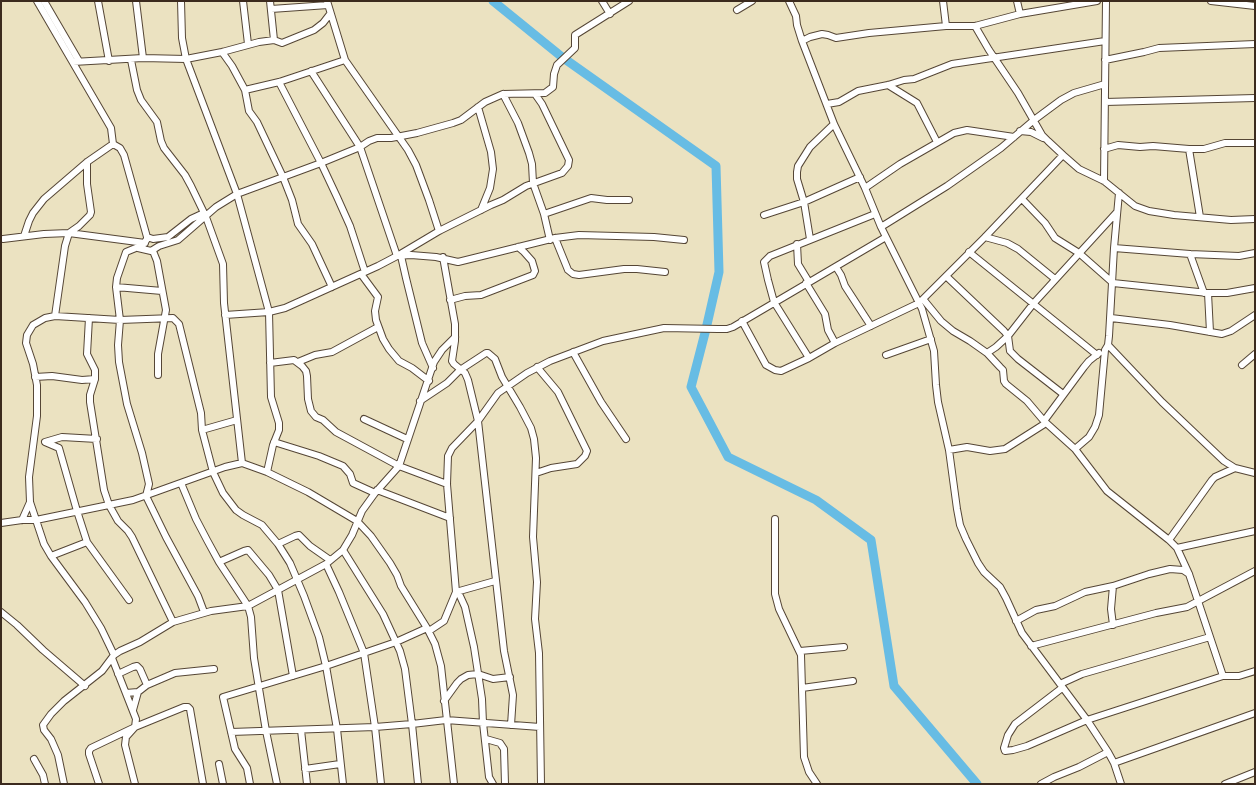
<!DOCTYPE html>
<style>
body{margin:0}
#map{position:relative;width:1256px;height:785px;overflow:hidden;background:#ebe2c1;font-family:Dekko,sans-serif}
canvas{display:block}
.frame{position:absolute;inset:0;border:2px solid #3b2a1e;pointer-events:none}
</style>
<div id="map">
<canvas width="1256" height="785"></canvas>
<div class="frame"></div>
</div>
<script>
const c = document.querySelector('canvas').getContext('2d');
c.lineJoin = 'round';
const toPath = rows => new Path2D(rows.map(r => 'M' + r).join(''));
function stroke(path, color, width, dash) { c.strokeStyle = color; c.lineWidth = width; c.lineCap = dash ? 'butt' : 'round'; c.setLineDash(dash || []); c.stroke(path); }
const river = toPath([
 [493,1,562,57,716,166,719,272,706,329,691,387,728,457,816,500,871,540,894,686,977,784]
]);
const minor = toPath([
 [37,1,111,128,113,144,120,148,124,155,147,237,147,239,143,245,126,252,117,278,116,287,120,320,118,345,119,362,127,404,142,453,149,484,146,496,166,537,198,596,204,612],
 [44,1,79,61],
 [98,1,109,61],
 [136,1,143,58],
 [181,1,182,38,186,59,237,194,269,312,271,397,279,423,279,430,273,445,267,472],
 [243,1,248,44],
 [270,1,274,40],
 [327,1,345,60,408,150,416,165,429,200,439,231],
 [602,1,610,14],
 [789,1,796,16,797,25,802,41,834,124,865,188,881,227,922,309,934,351,936,385,938,402,949,450,957,509,960,525,966,539,978,563,984,572,1000,587,1006,598,1022,633,1087,720,1108,752,1114,763,1121,784],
 [943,1,946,26],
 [1017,1,1020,14],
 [1211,1,1255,6],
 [271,9,328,5],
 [737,10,752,1],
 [975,26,989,50,1018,93,1042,135,1048,141,1063,155,1079,169,1104,181,1135,206,1149,211,1174,215,1231,220,1255,219],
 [802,41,810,37,822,34,828,35,836,38,869,33,946,26,975,26,1020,14,1097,1],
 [222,52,232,66,245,90,249,111,257,122,283,177,292,200,298,224,312,244,332,287],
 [131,60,137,90,141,100,157,122,161,141,164,148,185,175,191,186,206,217,223,264,224,303,242,463],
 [1105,60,1144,52,1159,48,1255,44],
 [73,62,143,58,186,59,222,52,259,42,274,40,282,43,314,30,323,23,330,14],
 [311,71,360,147,397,256,411,255,436,257,458,262,555,238,579,235,654,237,684,240],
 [279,82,321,163,337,197,350,226,365,272],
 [888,85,917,103,937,142],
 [245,90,279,82,345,60],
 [503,94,518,123,529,153,532,164,533,183,544,214,550,240],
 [1105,102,1255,98],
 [827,104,839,102,858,91,888,85,904,80,914,79,952,64,1105,41],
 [478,107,491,152,493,169,490,188,481,210],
 [1020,131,1031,132,1043,138],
 [1104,149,1118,145,1140,147,1153,146,1189,149,1204,149,1225,143,1255,143],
 [1189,149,1200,217],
 [1104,181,1106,1],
 [865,188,900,164,954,133,967,130,1014,137],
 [1022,199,1045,223,1055,238,1079,253,1113,283,1208,293,1227,293,1255,288],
 [544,214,591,198,607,200,629,200],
 [764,215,804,202,860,177],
 [881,227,947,186,1001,148,1034,120,1061,100,1074,93,1105,84],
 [24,236,29,221,33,213,44,199,87,162,113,144],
 [147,237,153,239,168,237,191,219,204,213],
 [985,237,1007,243,1018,249,1055,279],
 [555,238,568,270,573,274,579,275,624,269,637,269,665,272],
 [3,239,44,234,69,233,145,243],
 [810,239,804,202,797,179,797,172,798,166,810,147,834,124],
 [797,244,798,264,809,282],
 [138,248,151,251,159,246,178,240,216,207,237,194,321,163,360,147,369,141,377,138,391,138,417,133,453,123,461,120,485,102,503,94,545,93,553,87,554,74,557,65,575,48,575,35,629,1],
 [1114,248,1190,254,1239,256,1255,253],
 [153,251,157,261,166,310,158,354,158,375],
 [969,252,1097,355],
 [1190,254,1204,293],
 [401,256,406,278,422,343,433,368],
 [443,257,455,324,455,341,452,361,454,364,465,373,468,380,478,421,504,651,513,695,511,725],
 [836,267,841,275,845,286,871,326],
 [361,274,378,297,375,311,376,320,383,339,389,349,399,361,412,368,429,381],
 [946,276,1004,331,1008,336,1010,351,1018,359,1063,394],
 [806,283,825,314,828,330,835,343],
 [116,287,162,291],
 [1208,293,1210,332],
 [923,299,941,321,953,331,970,341,987,353,1000,367,1003,370,1004,381,1006,384,1027,401,1044,421,1075,449,1107,491,1169,540,1177,548,1189,574,1223,676],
 [450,300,465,296,481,295,533,275,535,271,532,261,524,252,518,247],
 [225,315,269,312,285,308,378,266,397,256,439,231,491,205,503,200,526,186,562,173,568,166,569,160,542,104,535,94],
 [55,316,65,246,69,233,79,226,90,215,91,212,87,184,87,162],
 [89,318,87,354,95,370,95,379,90,395,90,402,104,490,109,505,118,521,128,531,132,537,173,622],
 [1111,318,1170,325,1222,334,1231,331,1255,315],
 [742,321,766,365,775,370,781,371,809,358,835,343,919,303,985,237,1063,155],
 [1108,345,1162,402,1224,461,1235,468,1255,473],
 [573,352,601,402,626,439],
 [987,353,996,347,1008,336,1033,304,1117,212],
 [886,355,931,339],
 [809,358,774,302,768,280,764,262,770,256,875,214],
 [298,362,315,355,332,352,378,327],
 [270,363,294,360,302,366,306,371,307,376,308,399,311,411,316,417,323,420,336,432,399,466,447,484],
 [1242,365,1255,354],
 [35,377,52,376,82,380,95,379],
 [420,401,447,383,460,370,486,353,488,353,495,359,502,377,520,407,531,428,534,439,536,458,533,537,537,582,535,619,539,653,541,784],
 [364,419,407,439],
 [1044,421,1084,367,1089,361,1099,353],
 [202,430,237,420],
 [97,439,62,437,45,442,59,448,77,511,87,542,129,600],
 [274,442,319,456,343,466,350,474,353,483,375,493],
 [1075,449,1089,437,1095,427,1099,415,1105,350,1108,345,1109,336,1114,248,1119,193],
 [949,450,967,447,990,451,1005,449,1046,423],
 [536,473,551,468,577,464,585,456,587,451,558,392,537,367],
 [181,483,196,519,207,540,219,562,248,606,251,617,254,658,266,731,277,784],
 [377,490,450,518],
 [775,519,775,594,779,609,801,655,804,757,809,772,817,784],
 [22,520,30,502],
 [1,523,22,520,36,520,133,500,225,467,242,463,267,472,308,492,357,521,371,536,390,563,397,575,401,586,427,628,435,644,441,666,454,784],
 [1169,540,1212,480,1215,477,1235,468],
 [278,544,295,536,299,535,310,546,330,560],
 [1177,548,1255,531],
 [343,550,383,614,400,651,405,669,412,724,418,784],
 [51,556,87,542],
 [219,562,244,551,248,550,269,575,278,590,293,676],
 [326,564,339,592,364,653,375,727,381,784],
 [1113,586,1111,609,1113,625],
 [1,612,17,625,43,650,85,686],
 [1016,621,1036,610,1055,606,1085,592,1113,586,1149,574,1170,569,1183,570,1189,574],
 [429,631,444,621,456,592,495,581],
 [1031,646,1156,613,1187,607,1255,571],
 [800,651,844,647],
 [114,655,101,628,85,602,51,556,44,544,30,502,29,477,37,416,37,385,33,364,26,343,27,335,33,325,45,318,55,316,120,320,173,318,179,324,201,413,202,430,213,472,223,493,236,510,243,515,262,525,278,544,290,563,304,596,319,637,326,666,337,729,343,784],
 [112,658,136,719,135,727,126,737,125,745,135,784],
 [118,674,133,667,137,666,140,669,147,685],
 [1060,684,1082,674,1210,637],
 [802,688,853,681],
 [1062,688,1015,724,1008,735,1004,748,1005,751,1013,750,1027,746,1087,720,1223,676,1239,676,1255,671],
 [126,693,138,692,147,685,175,673,214,669],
 [444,701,457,683,461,679,468,675,478,674,493,679,510,677],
 [133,710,138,692],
 [301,730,307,784],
 [231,732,375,727,412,724,446,720,540,727],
 [486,739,500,743,504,749,505,784],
 [34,759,43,775,45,784],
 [1114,763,1255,713],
 [219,764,223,784],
 [305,769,340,764],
 [64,784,58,755,51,739,44,730,43,725,51,714,64,701,102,671,114,655,120,651,140,642,173,622,211,611,248,606,326,564,343,550,352,535,362,511,375,493,399,466,434,362,442,350,455,337],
 [99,784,89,754,89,751,91,748,135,727,184,707,188,707,190,709,203,784],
 [250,784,247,768,235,749,223,697,326,666,396,642,427,628],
 [493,784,489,777,483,723,482,699,474,647,465,607,460,596,456,592,447,484,448,456,452,448,478,421,498,393,527,373,550,361,603,341,664,328,718,329,727,329,733,327,886,237],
 [1041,784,1054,777,1079,767,1108,752],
 [1225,784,1255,772]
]);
stroke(river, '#67bce4', 9);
stroke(minor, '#554636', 8);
stroke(minor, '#fff', 6);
</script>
